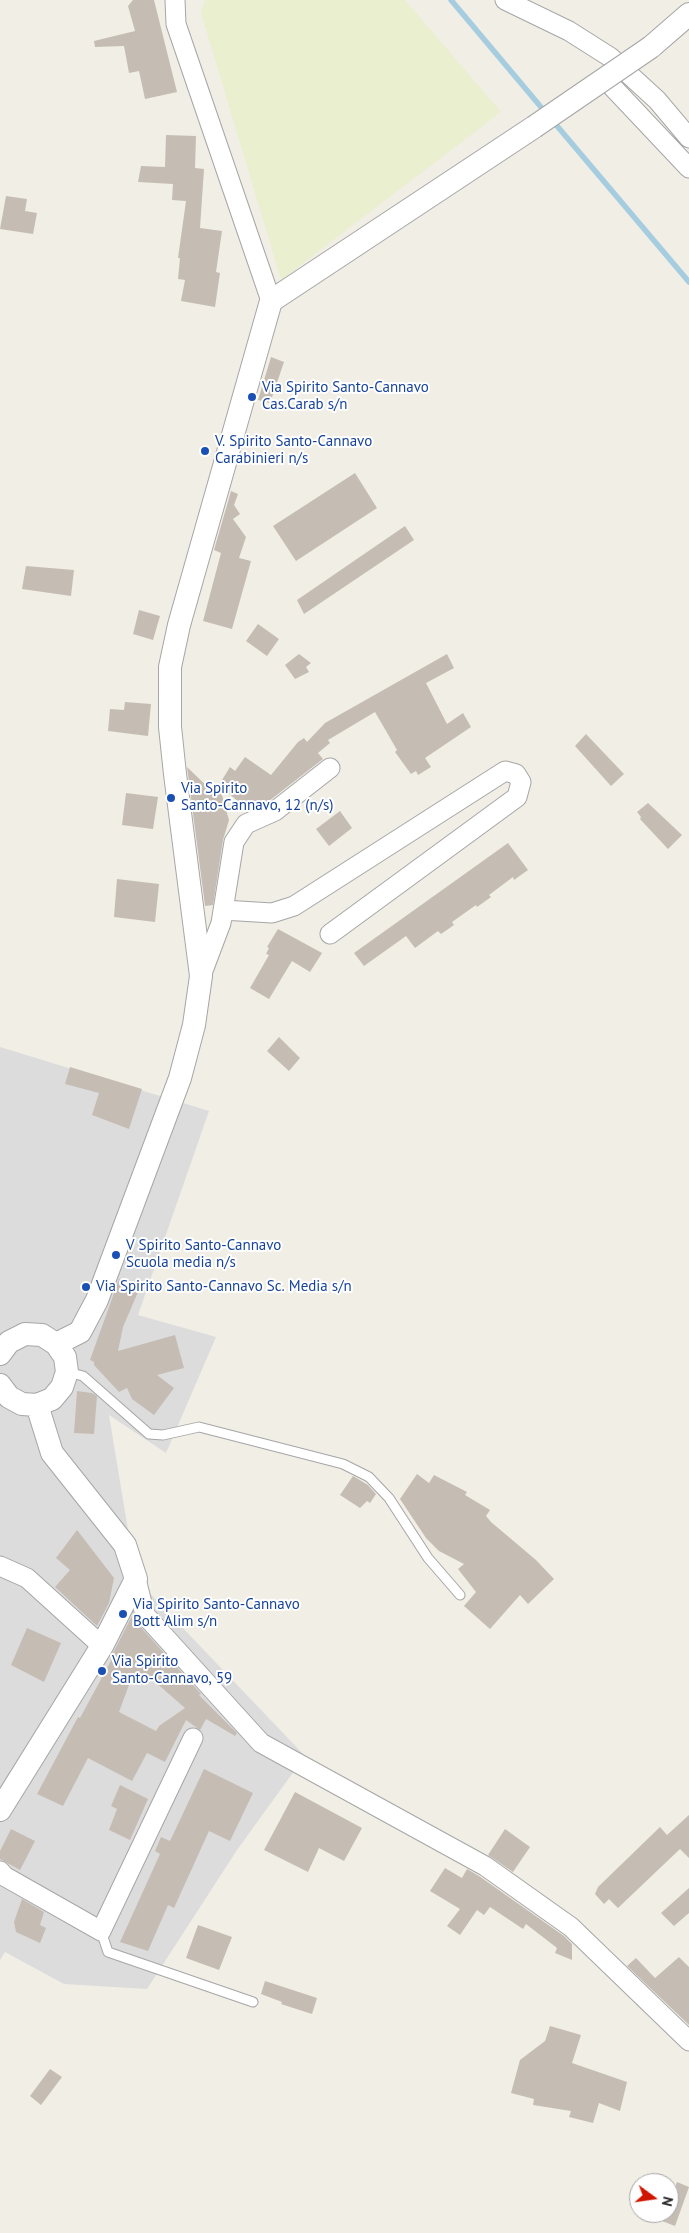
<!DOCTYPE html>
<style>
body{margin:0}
#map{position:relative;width:689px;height:2233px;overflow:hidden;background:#f0eee5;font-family:"PT Sans",sans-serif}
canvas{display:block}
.north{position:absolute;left:629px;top:2173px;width:50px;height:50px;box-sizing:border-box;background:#fff;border:1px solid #a5a5a5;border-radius:50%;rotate:104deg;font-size:14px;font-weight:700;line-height:20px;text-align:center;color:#1f1f1f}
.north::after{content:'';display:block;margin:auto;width:18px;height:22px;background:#cf1600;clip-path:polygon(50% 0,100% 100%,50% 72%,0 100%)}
</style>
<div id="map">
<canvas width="689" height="2233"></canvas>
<div class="north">N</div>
</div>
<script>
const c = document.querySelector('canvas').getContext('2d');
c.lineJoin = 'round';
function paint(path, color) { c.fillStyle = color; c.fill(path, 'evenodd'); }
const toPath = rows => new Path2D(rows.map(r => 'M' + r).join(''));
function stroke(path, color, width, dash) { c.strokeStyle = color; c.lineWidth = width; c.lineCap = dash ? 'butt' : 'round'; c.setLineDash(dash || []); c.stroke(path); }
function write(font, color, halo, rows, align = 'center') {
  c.font = font + ' "PT Sans",sans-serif'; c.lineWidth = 4; c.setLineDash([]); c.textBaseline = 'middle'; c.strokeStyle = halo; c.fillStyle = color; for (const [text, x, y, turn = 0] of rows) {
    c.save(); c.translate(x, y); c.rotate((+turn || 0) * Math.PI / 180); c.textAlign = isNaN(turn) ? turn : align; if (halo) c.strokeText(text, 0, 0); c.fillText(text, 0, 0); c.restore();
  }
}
const residential = toPath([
 [0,1047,209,1111,138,1315,216,1337,166,1453,109,1415,136,1579,305,1756,237,1850,147,1989,64,1984,5,1952,0,1960]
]);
const farmland = toPath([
 [205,0,405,0,501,112,281,280,201,13]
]);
const stream = toPath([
 [451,0,546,113],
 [552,120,689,282]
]);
const building = toPath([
 [133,0,154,0,177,92,145,99,139,71,129,73,124,46,95,47,94,41,135,31,128,6],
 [166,135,196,136,195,168,204,169,200,228,222,231,216,272,220,273,215,307,181,301,185,280,178,279,180,258,178,258,186,201,172,200,173,184,138,182,141,166,165,167],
 [6,196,27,199,25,211,37,213,33,234,0,229],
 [271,357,284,362,270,403,258,400],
 [355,473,377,508,296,561,273,526],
 [231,491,238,494,234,505,240,514,233,519,246,537,239,558,251,561,232,629,203,621,221,553,214,550],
 [405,526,414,540,304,614,297,600],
 [26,566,74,570,71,596,22,589],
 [139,610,160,616,153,640,133,634],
 [258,624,279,639,267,656,246,641],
 [299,654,311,663,306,667,309,672,295,679,285,665],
 [447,654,454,668,426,683,447,724,463,713,471,727,425,758,431,767,418,775,416,771,411,774,395,752,397,750,375,712,328,740,330,743,318,753,323,759,269,801,251,810,247,809,219,785,229,820,223,840,213,905,205,906,187,767,214,793,230,767,235,771,245,757,271,775,298,742,304,738,307,742,325,723],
 [125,702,151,704,148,736,108,731,110,709,124,710],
 [586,734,624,774,611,786,575,746],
 [126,793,158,797,153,829,122,825],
 [648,803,682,835,668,849,640,819,641,817,637,812],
 [340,811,352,828,329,846,316,829],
 [508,843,528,870,514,880,513,877,489,895,491,897,477,907,476,905,452,922,454,925,441,934,438,931,415,948,406,936,364,966,354,953],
 [117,879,159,884,155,922,114,917],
 [278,929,322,953,310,972,292,961,269,999,250,988,269,955,266,954,269,948,267,947],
 [279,1037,300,1058,289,1071,267,1051],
 [70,1067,142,1089,129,1129,92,1115,99,1093,65,1084],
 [119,1279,141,1285,123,1327,118,1351,175,1335,184,1368,157,1375,174,1388,154,1415,132,1399,127,1388,119,1392,94,1365,94,1362,90,1360],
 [77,1391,92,1393,97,1396,94,1434,74,1433],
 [417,1474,429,1483,434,1475,467,1492,465,1495,490,1510,486,1516,491,1522,536,1560,554,1579,528,1604,520,1595,490,1629,464,1606,476,1592,458,1569,464,1564,439,1551,426,1538,400,1499],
 [353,1476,368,1485,376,1494,370,1503,367,1501,360,1508,340,1495],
 [77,1530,114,1578,109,1603,97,1626,55,1587,70,1570,56,1558],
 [133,1614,137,1623,201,1694,199,1695,237,1733,235,1736,206,1719,200,1730,186,1720,165,1762,147,1753,132,1781,88,1758,63,1806,37,1794,78,1717,80,1718,113,1657,112,1655],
 [133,1674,140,1681,146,1674,185,1708,159,1726,156,1731,119,1712],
 [27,1628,61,1643,44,1682,11,1665],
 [204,1769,253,1793,230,1841,209,1831,174,1908,168,1905,148,1951,120,1942,160,1854,155,1851,161,1837,170,1841],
 [120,1785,148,1799,130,1840,109,1830,117,1809,111,1806],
 [295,1792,362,1828,344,1861,319,1848,308,1872,264,1850],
 [689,1815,689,1858,680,1849,618,1908,609,1899,604,1904,595,1894,598,1887,660,1827,667,1835],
 [11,1829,35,1841,20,1870,0,1859,0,1851],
 [505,1829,530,1847,513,1872,488,1855],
 [445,1868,462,1878,467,1869,479,1876,564,1936,572,1944,572,1960,555,1953,557,1948,526,1924,523,1929,490,1907,484,1915,477,1910,460,1935,447,1926,460,1909,430,1891],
 [689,1888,689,1913,674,1926,661,1913],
 [22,1899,44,1912,40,1925,46,1928,40,1943,16,1932,14,1922],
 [198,1925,232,1937,219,1970,186,1958],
 [679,1957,689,1967,689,2025,627,1966,636,1958,655,1978],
 [265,1981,317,1998,312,2014,281,2004,282,2002,261,1994],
 [550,2026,581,2035,572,2063,627,2082,620,2111,599,2103,593,2123,569,2117,571,2111,533,2105,534,2099,511,2093,520,2060,545,2041],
 [50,2069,62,2077,41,2105,30,2096],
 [677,2182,689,2187,675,2226,662,2221,665,2213,669,2213,669,2203]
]);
const service = toPath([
 [67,1372,83,1376,149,1434,163,1435,199,1427,343,1464,369,1477,389,1498,428,1558,460,1595],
 [101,1931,108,1952,253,2002]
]);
const minor = toPath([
 [175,0,176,24,271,301],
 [505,0,569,31,610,57,657,100,689,138],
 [605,79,689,168],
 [223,910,272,913,294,906,505,771,516,774,521,782,517,797,330,934],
 [201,976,221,923,234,842,246,824,275,811,330,768],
 [0,1566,27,1578,102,1646],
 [136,1579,145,1615,261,1743,485,1866,571,1927,689,2041],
 [0,1871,4,1876,101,1931,193,1738]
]);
const tertiary = toPath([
 [651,47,689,14],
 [56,1344,80,1332,97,1300,180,1078,194,1025,201,976,175,774,170,727,170,667,179,625,271,301,534,127],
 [0,1354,9,1342,25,1334,42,1335,56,1344,65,1357,67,1372,62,1387,52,1399,37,1405,22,1404,9,1397,0,1385],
 [0,1810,102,1646,136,1579,125,1545,52,1453,37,1405]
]);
const tertiaryBridge = toPath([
 [534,127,651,47]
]);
const markers = [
 [252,397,5,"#1a4fb4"],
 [205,451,5,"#1a4fb4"],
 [171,798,5,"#1a4fb4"],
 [116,1255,5,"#1a4fb4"],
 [86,1287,5,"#1a4fb4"],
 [123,1614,5,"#1a4fb4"],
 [102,1671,5,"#1a4fb4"]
];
const transitNames = [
 ["Via Spirito Santo-Cannavo",262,388],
 ["Cas.Carab s/n",262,405],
 ["V. Spirito Santo-Cannavo",215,442],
 ["Carabinieri n/s",215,459],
 ["Via Spirito",181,789],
 ["Santo-Cannavo, 12 (n/s)",181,806],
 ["V Spirito Santo-Cannavo",126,1246],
 ["Scuola media n/s",126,1263],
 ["Via Spirito Santo-Cannavo Sc. Media s/n",96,1287],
 ["Via Spirito Santo-Cannavo",133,1605],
 ["Bott Alim s/n",133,1622],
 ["Via Spirito",112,1662],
 ["Santo-Cannavo, 59",112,1679]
];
paint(residential, '#dddcdc');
paint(farmland, '#eaefd0');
stroke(stream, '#a5ccdf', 5.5);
paint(building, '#c5bdb4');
stroke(service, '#a6a6a6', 11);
stroke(minor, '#a6a6a6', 21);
stroke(tertiary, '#a6a6a6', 24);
stroke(service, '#fff', 9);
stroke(minor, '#fff', 19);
stroke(tertiary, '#fff', 22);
stroke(tertiaryBridge, '#a6a6a6', 24, []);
stroke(tertiaryBridge, '#fff', 22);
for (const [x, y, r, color] of markers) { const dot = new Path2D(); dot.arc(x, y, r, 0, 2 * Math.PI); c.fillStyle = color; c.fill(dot); stroke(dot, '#fff', 2); }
write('15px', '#164399', '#fff', transitNames, 'left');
</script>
